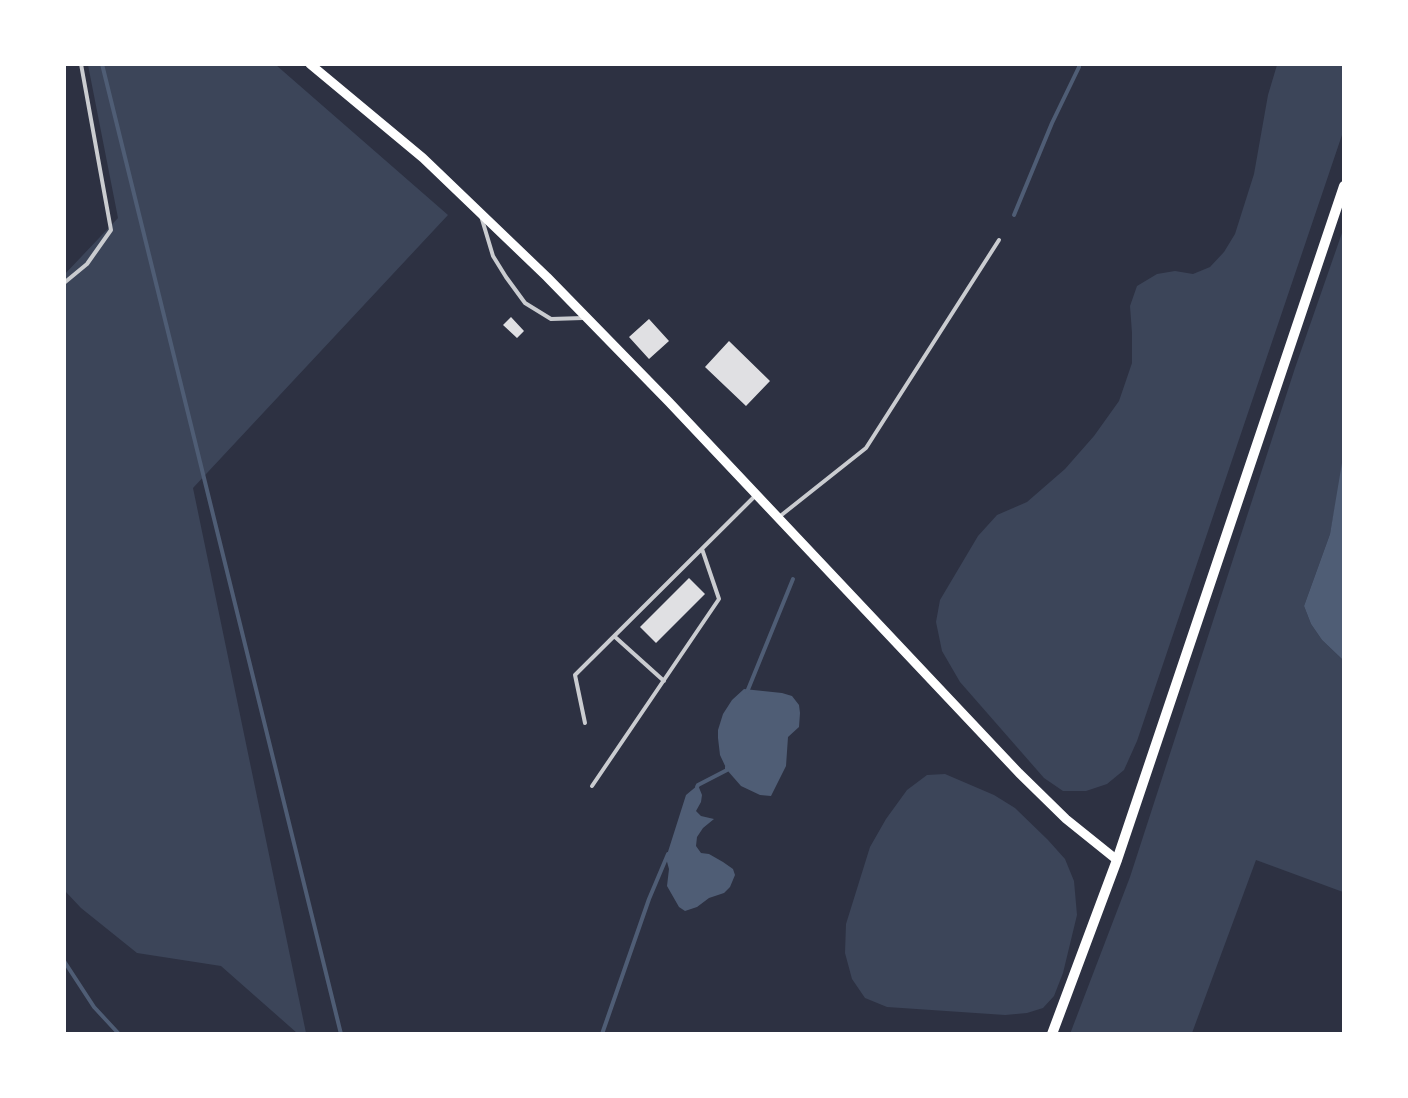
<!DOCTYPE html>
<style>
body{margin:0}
#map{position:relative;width:1408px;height:1098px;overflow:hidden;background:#2d3142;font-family:"Fira Sans Condensed",sans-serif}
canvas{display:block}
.frame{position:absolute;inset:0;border:66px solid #fff;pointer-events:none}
</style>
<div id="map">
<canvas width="1408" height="1098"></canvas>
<div class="frame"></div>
</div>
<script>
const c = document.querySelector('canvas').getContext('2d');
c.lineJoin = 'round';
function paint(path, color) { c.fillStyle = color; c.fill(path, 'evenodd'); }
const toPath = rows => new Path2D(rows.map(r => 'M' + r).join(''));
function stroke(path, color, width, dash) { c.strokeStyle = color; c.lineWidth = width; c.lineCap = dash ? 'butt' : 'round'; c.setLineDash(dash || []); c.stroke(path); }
const green = toPath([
 [88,65,276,65,448,215,193,488,306,1033,297,1033,221,966,137,953,81,908,65,891,64,275,118,218],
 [1277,65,1343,65,1343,132,1137,741,1124,770,1107,784,1086,791,1063,791,1044,778,960,682,942,651,936,622,940,600,978,536,997,515,1027,502,1065,469,1094,436,1119,401,1132,363,1132,333,1130,306,1137,286,1157,274,1175,271,1193,274,1210,267,1224,252,1235,234,1254,174,1268,95],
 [1343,230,1343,466,1330,534,1304,606,1311,624,1322,640,1343,660,1343,892,1256,860,1192,1033,1070,1034,1130,877,1295,368],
 [945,774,994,795,1015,808,1048,840,1065,859,1074,881,1077,915,1063,973,1054,996,1043,1008,1027,1013,1005,1015,887,1007,865,998,852,979,845,953,846,924,870,847,886,819,907,790,927,775]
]);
const water = toPath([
 [1343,457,1344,660,1343,660,1322,640,1311,624,1304,606,1330,534],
 [744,689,782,693,792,696,799,705,800,713,799,727,788,737,786,766,771,796,760,795,741,786,727,770,720,755,718,738,718,730,723,714,732,700],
 [698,785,702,795,701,802,696,811,701,816,714,819,703,828,697,837,696,846,701,853,709,854,723,862,733,869,735,875,730,887,724,893,709,898,697,907,685,911,679,907,667,886,669,869,666,858,686,795]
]);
const stream = toPath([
 [102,64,341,1034],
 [1014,215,1052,123,1079,67,1079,64],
 [747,692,793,579],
 [697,787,698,785,727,770,727,767],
 [64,961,94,1007,119,1034],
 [602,1034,649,899,668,854]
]);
const building = toPath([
 [511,317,524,331,517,338,503,325],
 [649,319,669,341,649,359,629,337],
 [729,341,770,381,746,406,705,367],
 [689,578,705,594,656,643,640,627]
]);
const service = toPath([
 [481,216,493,256,506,277,525,303,551,319,583,318],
 [64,283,87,264,111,230,81,64],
 [779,517,866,448,999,240],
 [614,636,664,681],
 [585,723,575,675,756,495],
 [592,786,719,599,702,549]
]);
const secondary = toPath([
 [310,64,423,158,547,277,669,402,1019,773,1066,819,1117,860]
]);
const primary = toPath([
 [1052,1034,1117,860,1344,186]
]);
paint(green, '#3c4559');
paint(water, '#4f5d75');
stroke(stream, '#4f5d75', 4);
paint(building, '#e0e0e3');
stroke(service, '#caccd0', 4);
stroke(secondary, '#fff', 9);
stroke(primary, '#fff', 10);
</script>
